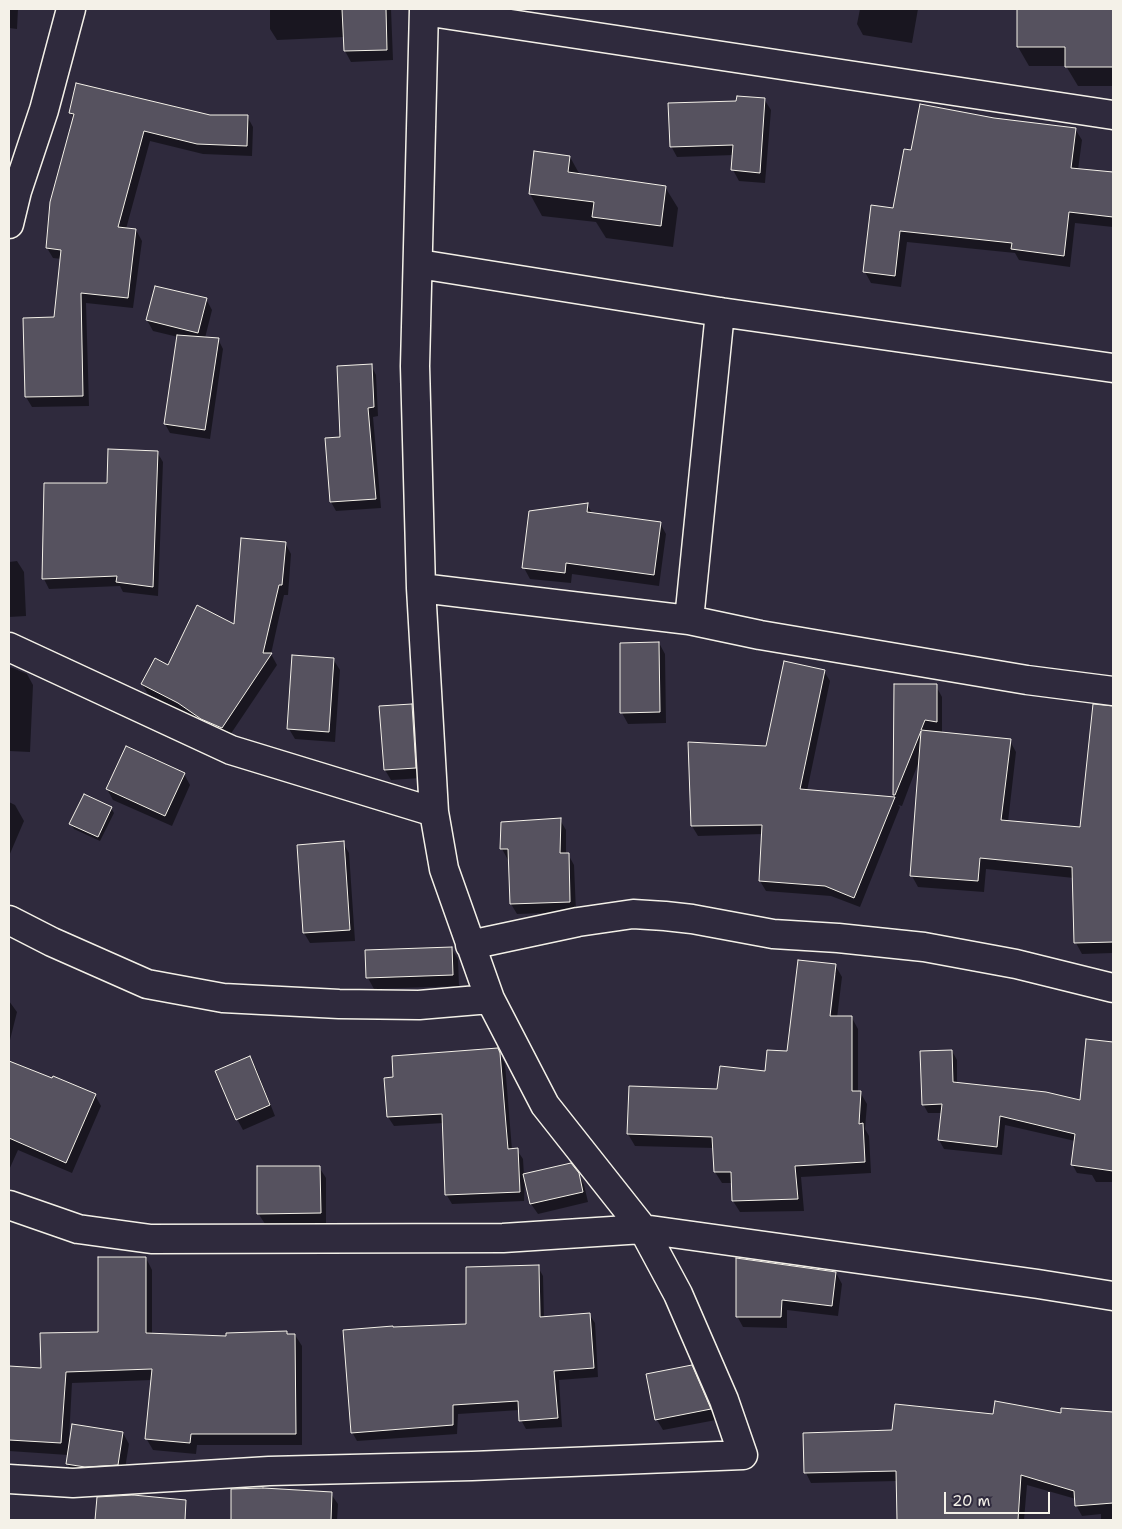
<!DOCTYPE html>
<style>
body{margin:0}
#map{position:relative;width:1122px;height:1529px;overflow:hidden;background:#2f2a3d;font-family:"Shantell Sans",sans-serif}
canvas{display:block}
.frame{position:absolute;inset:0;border:10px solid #f4f1e8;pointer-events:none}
.scale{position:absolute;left:944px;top:1492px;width:106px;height:22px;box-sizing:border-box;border:2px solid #f4f1e8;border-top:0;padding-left:6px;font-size:15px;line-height:18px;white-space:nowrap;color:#f4f1e8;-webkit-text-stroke:4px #2f2a3d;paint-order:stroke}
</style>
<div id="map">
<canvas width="1122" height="1529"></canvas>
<div class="frame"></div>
<div class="scale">20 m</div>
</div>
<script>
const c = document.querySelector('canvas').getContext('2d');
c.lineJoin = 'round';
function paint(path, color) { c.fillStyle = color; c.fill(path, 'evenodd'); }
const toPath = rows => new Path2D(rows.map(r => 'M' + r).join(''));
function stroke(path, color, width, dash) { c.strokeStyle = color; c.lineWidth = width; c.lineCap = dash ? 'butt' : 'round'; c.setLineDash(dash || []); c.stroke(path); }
const shadow = toPath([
 [9,9,18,9,17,29,9,28],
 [270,9,391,9,393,60,351,62,345,51,344,37,277,40,270,29],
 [860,9,918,9,912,43,863,35,857,24],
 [1018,9,1113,9,1113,86,1078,86,1066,66,1029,66,1018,47],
 [764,99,771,110,765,183,739,181,733,170,734,155,677,157,671,146,738,102],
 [71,113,247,116,253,127,252,156,203,154,150,141,126,229,136,230,142,241,133,308,86,303,89,406,32,407,26,397,24,319,55,318,62,259,53,258,47,248,74,119],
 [994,120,1075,129,1082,140,1078,170,1113,174,1113,227,1075,223,1070,267,1019,260,1015,253,907,242,901,287,871,283,865,272,894,209,912,151],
 [535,153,570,157,580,175,665,187,678,208,673,247,606,238,596,222,542,216,530,194],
 [206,299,212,310,205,338,218,339,223,349,210,439,170,433,165,424,178,337,153,331,147,320],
 [371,365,376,375,378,416,373,417,381,508,336,511,331,502,341,438],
 [157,452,163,462,158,596,123,592,120,586,49,589,44,579,108,484],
 [587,505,593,514,660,523,666,534,659,586,572,574,571,583,530,579,524,568],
 [285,543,291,554,288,595,284,595,271,654,277,665,228,738,148,694,142,684,236,626],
 [17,561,24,572,26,616,9,617,9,562],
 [659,643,665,654,666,723,628,724,622,713],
 [333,659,340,670,335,742,295,739,289,729],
 [9,667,13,668,27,674,33,685,30,752,9,751],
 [824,671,830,681,807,791,896,798,894,794,936,686,942,697,942,733,1010,741,1016,752,1008,822,1081,828,1093,712,1113,714,1113,953,1082,954,1076,943,1074,878,986,869,984,892,918,887,912,876,919,761,902,806,898,805,900,807,860,907,831,896,766,891,760,881,763,834,698,836,692,826,767,747],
 [411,705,418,716,421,778,391,780,385,770],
 [184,774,190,785,172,826,113,800,107,789],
 [9,802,15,805,24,821,9,856],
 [111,808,114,813,100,841,74,829,71,824],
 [560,820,566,830,566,854,568,854,574,865,576,912,517,914,511,904,509,860,508,860,502,849],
 [343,843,349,853,355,941,310,943,304,933],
 [451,948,458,959,459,986,374,989,368,978],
 [835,965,842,977,837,1018,852,1018,858,1029,858,1092,860,1092,867,1104,865,1129,869,1136,871,1173,801,1177,804,1211,740,1212,733,1201,733,1183,722,1183,715,1172,714,1148,635,1146,628,1134,630,1087,718,1090,766,1073,788,1052],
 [833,974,836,974,830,1023,828,1023],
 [9,1001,17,1012,9,1044],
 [1087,1041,1113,1043,1113,1182,1096,1182,1092,1175,1077,1173,1072,1164,1075,1141,1005,1125,1002,1155,944,1149,939,1140,942,1113,928,1113,923,1104,952,1051,957,1060,957,1084,1081,1102],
 [497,1049,505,1064,512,1150,517,1150,523,1159,524,1176,578,1173,584,1185,588,1202,538,1214,531,1204,525,1176,524,1201,452,1204,446,1194,444,1123,394,1126,388,1117,394,1078],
 [249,1058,256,1068,275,1116,243,1130,237,1119],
 [9,1063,95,1095,101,1106,72,1173,18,1150,9,1170],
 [319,1167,326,1178,326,1224,265,1224,258,1213],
 [146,1258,152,1270,152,1335,227,1337,286,1332,288,1335,295,1335,302,1346,302,1445,197,1445,196,1454,153,1450,146,1438,152,1380,72,1383,69,1439,123,1433,129,1444,124,1475,73,1474,67,1463,68,1455,9,1451,9,1367,42,1369,99,1333],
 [538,1267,543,1276,544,1318,589,1314,595,1323,598,1377,559,1380,562,1427,526,1429,521,1420,520,1410,458,1414,457,1434,357,1441,352,1432,393,1328,467,1325],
 [836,1273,842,1284,838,1316,787,1310,787,1328,743,1327,737,1316],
 [691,1366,716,1420,663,1430,657,1420,647,1375],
 [1062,1409,1113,1413,1113,1520,1101,1520,1101,1514,1082,1516,1076,1505,1076,1499,1027,1485,1024,1520,898,1520,897,1481,811,1483,806,1473,805,1434,893,1432,994,1415,1062,1414],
 [232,1490,331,1494,338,1504,337,1520,232,1520]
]);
const building = toPath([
 [342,9,386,9,387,50,344,51,342,9],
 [1017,9,1113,9,1113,67,1065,67,1065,47,1017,47,1017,9],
 [76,83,210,115,248,115,247,146,197,144,144,131,118,227,136,229,128,298,81,293,83,396,25,397,23,318,54,317,61,250,46,248,50,202,74,114,69,113,76,83],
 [737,96,765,98,760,173,731,170,733,145,670,147,668,103,736,101,737,96],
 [920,104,994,118,1076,128,1071,168,1113,172,1113,217,1069,212,1064,256,1011,249,1012,243,900,231,895,276,863,272,871,205,893,208,904,149,911,150,920,104],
 [534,151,570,156,568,172,666,186,661,226,592,217,594,202,529,194,534,151],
 [155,286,207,298,198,333,146,320,155,286],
 [177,335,219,338,205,430,164,424,177,335],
 [372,364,374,407,368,408,376,499,330,502,325,438,340,437,337,366,372,364],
 [108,449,158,451,153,587,116,582,117,576,42,579,44,483,107,483,108,449],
 [588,503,587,512,661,522,654,575,566,563,565,573,522,568,529,511,588,503],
 [241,538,286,542,282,585,279,585,263,653,272,653,222,728,201,719,178,703,141,684,155,658,168,665,197,605,234,624,241,538],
 [659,642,660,712,620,713,620,643,659,642],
 [292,655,334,658,329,732,287,729,292,655],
 [784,661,825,670,800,789,895,797,854,898,825,886,759,881,762,825,691,826,688,742,766,746,784,661],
 [894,684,937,684,937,722,925,720,921,730,1011,739,1001,820,1080,827,1093,704,1113,706,1113,942,1074,943,1072,867,980,858,978,881,910,876,921,731,895,795,893,795,894,684],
 [412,704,416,768,384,770,379,706,412,704],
 [126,746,185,773,165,816,106,789,126,746],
 [84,794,112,807,98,837,69,824,84,794],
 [561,818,560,853,569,853,570,902,510,904,508,849,500,849,501,822,561,818],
 [344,841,350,930,303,933,297,845,344,841],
 [452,947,453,975,366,978,365,950,452,947],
 [798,960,836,964,830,1016,852,1016,852,1091,861,1091,859,1124,863,1123,865,1162,795,1166,798,1199,732,1201,731,1172,714,1172,712,1137,627,1134,629,1086,717,1089,720,1066,765,1071,767,1050,787,1051,798,960],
 [1086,1039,1113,1042,1113,1171,1071,1165,1075,1134,1000,1116,997,1147,938,1140,942,1104,922,1105,920,1051,952,1050,953,1082,1046,1092,1080,1100,1086,1039],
 [498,1048,500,1053,508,1149,518,1148,520,1192,445,1195,442,1114,387,1117,384,1078,393,1077,392,1056,498,1048],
 [250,1056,270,1105,236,1120,215,1071,250,1056],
 [9,1061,52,1078,53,1076,96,1094,66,1163,9,1138,9,1061],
 [571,1163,579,1173,583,1192,530,1204,523,1174,571,1163],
 [257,1166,320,1166,321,1213,257,1214,257,1166],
 [98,1257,146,1257,146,1333,226,1336,226,1333,287,1331,287,1334,295,1334,296,1434,191,1434,190,1443,145,1439,152,1369,66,1372,61,1443,9,1440,9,1366,41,1368,40,1333,98,1332,98,1257],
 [736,1258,836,1272,832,1306,782,1300,781,1317,736,1317,736,1258],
 [539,1265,540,1317,590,1313,594,1368,554,1371,558,1418,519,1421,518,1401,453,1405,453,1425,351,1433,343,1330,393,1326,393,1327,466,1324,466,1267,539,1265],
 [692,1365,711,1409,655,1420,646,1374,692,1365],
 [995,1401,1061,1413,1061,1408,1113,1412,1113,1503,1075,1506,1074,1491,1021,1475,1018,1520,897,1520,896,1471,804,1473,803,1433,892,1430,895,1404,993,1414,995,1401],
 [72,1424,123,1432,118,1465,85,1467,66,1464,72,1424],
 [263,1488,332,1492,331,1520,231,1520,231,1489,263,1488],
 [133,1495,186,1500,185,1520,95,1520,97,1497,133,1495]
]);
const street = toPath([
 [424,11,1113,115],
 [9,224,17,191,44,110,71,9],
 [419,264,720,312,1113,368],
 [421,588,689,620,760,635,1027,680,1113,691],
 [689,620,720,312],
 [9,647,231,750,434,812],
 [9,920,52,942,147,984,223,998,339,1004,419,1005,490,999],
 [470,945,578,922,633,914,665,916,692,919,773,934,838,938,924,947,1016,964,1113,988],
 [9,1205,78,1229,151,1239,503,1238,643,1229,1038,1284,1113,1296],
 [9,1479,73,1483,269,1471,472,1466,743,1455,724,1400,678,1294,643,1229,545,1105,490,999,444,869,434,812,421,588,415,366,424,9]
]);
paint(shadow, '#0007');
paint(building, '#56525f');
stroke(building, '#f4f1e8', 1);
stroke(street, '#f4f1e8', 31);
stroke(street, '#2f2a3d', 28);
</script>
